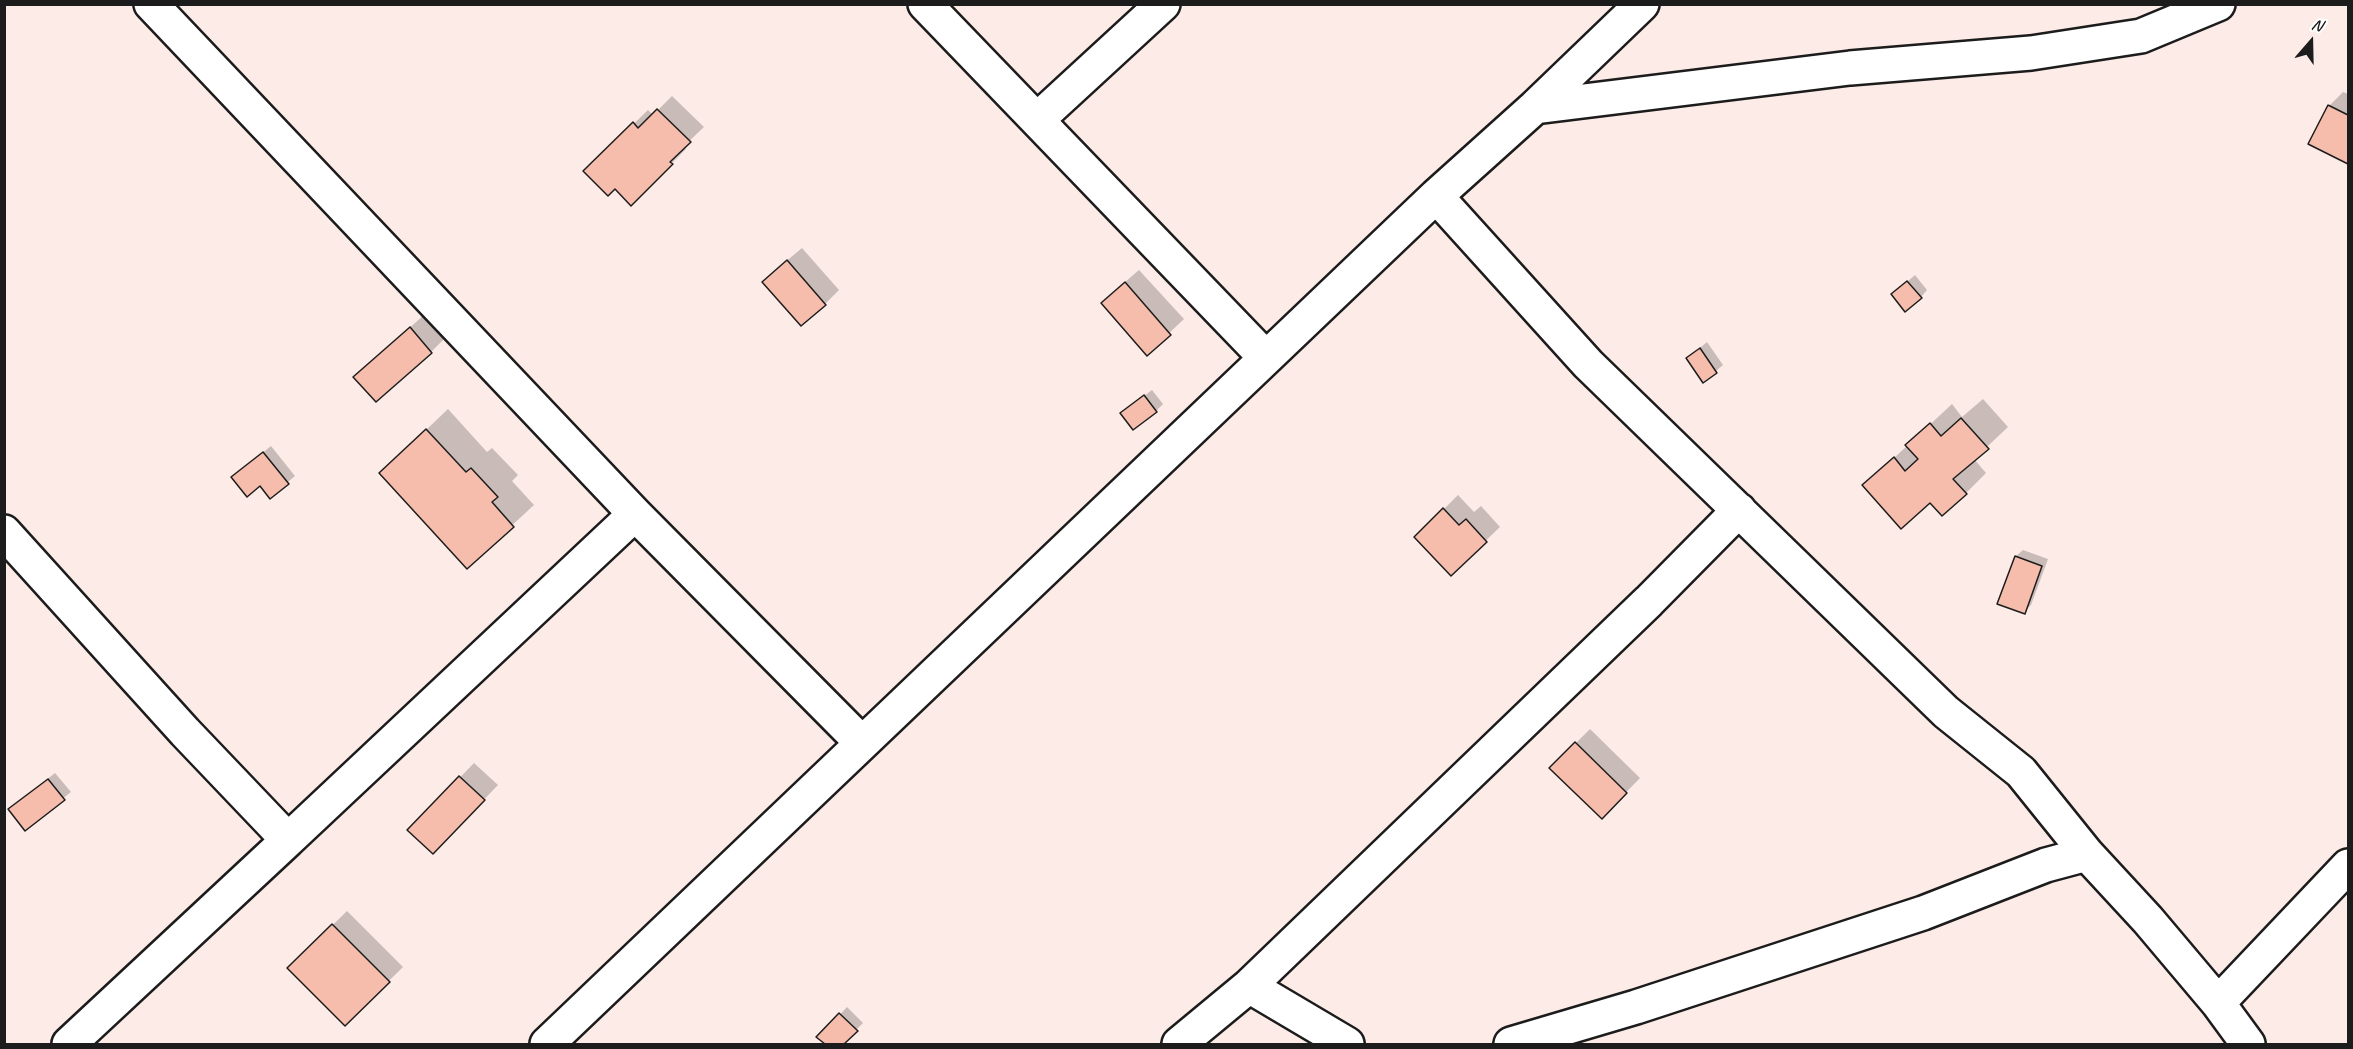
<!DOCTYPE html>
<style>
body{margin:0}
#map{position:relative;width:2353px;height:1049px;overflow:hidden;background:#fcebe6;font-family:Caveat,sans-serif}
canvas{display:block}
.frame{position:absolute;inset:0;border:6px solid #1c1c1c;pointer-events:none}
.north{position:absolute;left:2281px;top:12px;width:60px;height:60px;-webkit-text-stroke:4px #fff;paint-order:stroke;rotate:20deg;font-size:16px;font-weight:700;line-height:24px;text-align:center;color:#1c1c1c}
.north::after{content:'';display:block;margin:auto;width:21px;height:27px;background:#1c1c1c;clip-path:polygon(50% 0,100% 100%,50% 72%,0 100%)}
</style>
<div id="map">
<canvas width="2353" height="1049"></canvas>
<div class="frame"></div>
<div class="north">N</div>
</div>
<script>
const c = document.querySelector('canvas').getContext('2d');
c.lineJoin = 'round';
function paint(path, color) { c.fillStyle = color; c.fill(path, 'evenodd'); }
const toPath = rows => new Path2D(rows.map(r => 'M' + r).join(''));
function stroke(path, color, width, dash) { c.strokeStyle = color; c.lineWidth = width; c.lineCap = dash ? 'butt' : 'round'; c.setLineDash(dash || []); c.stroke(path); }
const shadow = toPath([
 [2343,92,2348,94,2348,162,2329,106],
 [672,96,704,127,683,147,686,149,631,204,615,187,585,171,648,110,653,115],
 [802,248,839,290,825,304,778,268],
 [1139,270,1184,319,1147,354,1117,289],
 [1915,275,1927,290,1921,297,1900,288],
 [425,314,445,338,431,352,355,377],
 [1707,342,1723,365,1704,381,1688,358],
 [1152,390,1163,404,1156,411,1129,407],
 [1983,399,2008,427,1974,459,1986,473,1966,493,1931,500,1865,485,1952,404,1962,417],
 [448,409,487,452,492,448,518,475,512,481,534,505,467,567,381,473],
 [271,446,295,476,270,497,261,484,240,471],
 [1458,495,1474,512,1481,506,1500,527,1451,574,1416,537],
 [2023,550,2048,559,2031,605,2024,612,2016,556],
 [1590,729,1640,778,1602,817,1551,768],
 [474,763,498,785,447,838,409,830],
 [55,773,71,792,25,829,17,803],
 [347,911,403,967,345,1024,289,968],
 [847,1007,863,1023,842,1044,827,1044,819,1037]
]);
const building = toPath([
 [2328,105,2348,115,2348,164,2308,144,2328,105],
 [657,109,691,142,670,162,673,164,631,206,615,189,608,196,583,171,633,122,638,128,657,109],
 [787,260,826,305,801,326,762,282,787,260],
 [1907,281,1922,298,1905,312,1891,294,1907,281],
 [1125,282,1171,335,1147,356,1101,303,1125,282],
 [410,327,432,353,376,402,353,377,410,327],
 [1700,348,1717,373,1703,383,1686,358,1700,348],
 [1144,395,1157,412,1133,430,1120,413,1144,395],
 [1961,418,1989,449,1953,479,1967,494,1942,516,1930,503,1901,529,1862,485,1894,457,1905,471,1918,459,1905,445,1930,423,1941,436,1961,418],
 [426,429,466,472,471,468,498,497,492,502,514,527,467,569,379,473,426,429],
 [263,452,289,484,270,499,260,486,247,497,231,477,263,452],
 [1443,508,1459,525,1466,519,1487,542,1451,576,1414,537,1443,508],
 [2015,556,2042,566,2025,614,1997,604,2015,556],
 [1575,742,1627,793,1602,819,1549,768,1575,742],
 [459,776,485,800,433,854,407,830,459,776],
 [48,779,65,800,25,831,8,809,48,779],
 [332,924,390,982,345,1026,287,968,332,924],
 [839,1013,858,1031,844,1044,825,1044,816,1037,839,1013]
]);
const street = toPath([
 [151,4,635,514,862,743],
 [925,4,1266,358],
 [1535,107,1850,68,2031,53,2141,36,2218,4],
 [1037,120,1163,4],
 [1436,196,1588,364,1946,712,2021,772,2087,854,2148,920,2218,1003],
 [4,532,185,732,288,840,69,1044],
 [288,840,635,514],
 [1249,986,1347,1044],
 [547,1044,1436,196,1535,107,1642,4],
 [1179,1044,1249,986,1649,601,1739,510],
 [1511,1044,1636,1007,1923,913,2046,865,2087,854],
 [2248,1044,2218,1003,2348,866]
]);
paint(shadow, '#0003');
paint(building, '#f6bdad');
stroke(building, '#1c1c1c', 1.5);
stroke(street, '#1c1c1c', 38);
stroke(street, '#fff', 33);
</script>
